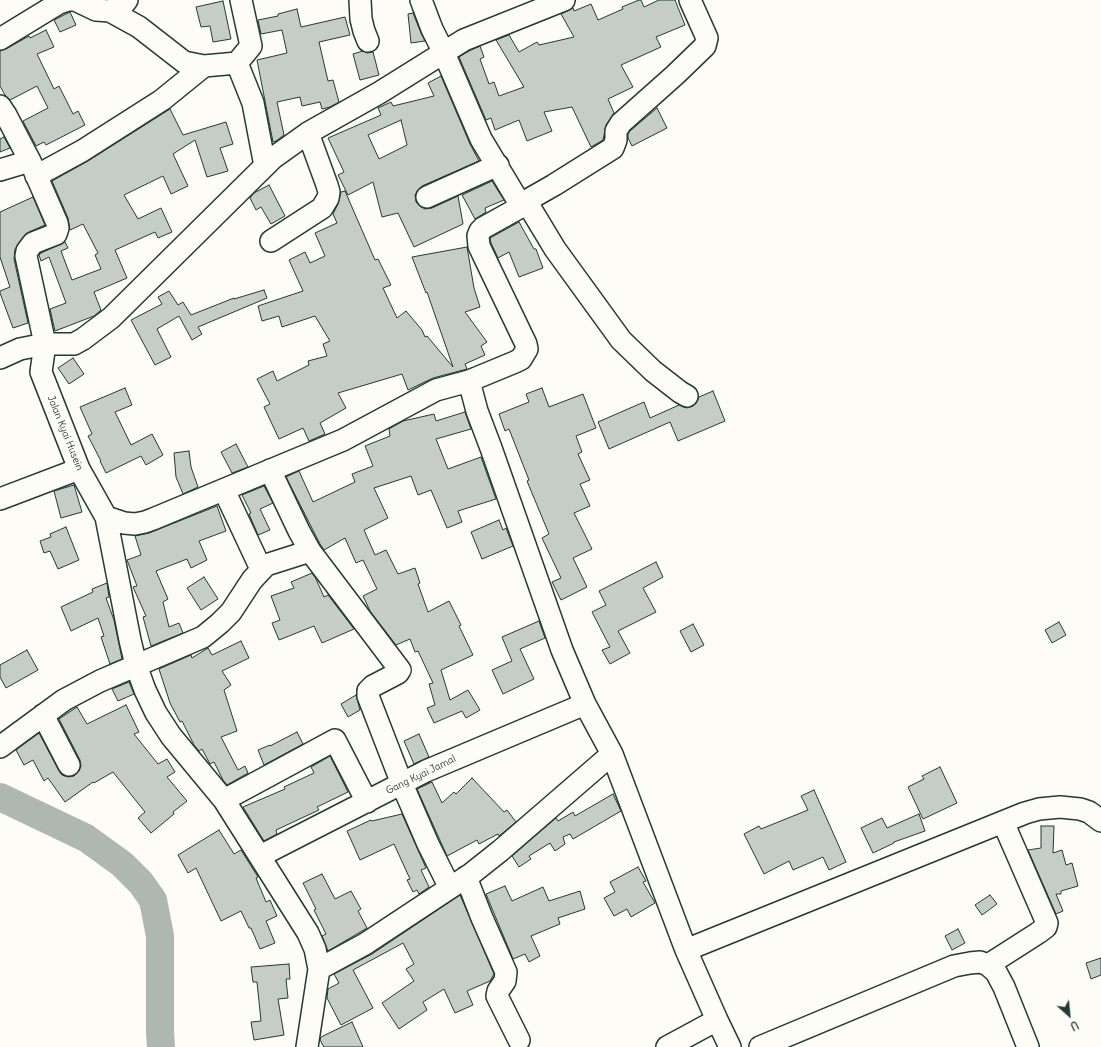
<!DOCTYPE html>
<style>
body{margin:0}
#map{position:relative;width:1101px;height:1047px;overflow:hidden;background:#fdfcf7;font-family:Delius,sans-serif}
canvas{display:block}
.north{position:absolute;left:1049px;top:995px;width:40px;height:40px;-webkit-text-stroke:3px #fdfcf7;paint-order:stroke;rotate:153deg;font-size:11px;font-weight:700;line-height:16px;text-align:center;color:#1f3d34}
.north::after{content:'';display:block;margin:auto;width:14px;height:18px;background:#1f3d34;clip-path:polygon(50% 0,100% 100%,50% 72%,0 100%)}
</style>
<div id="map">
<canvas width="1101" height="1047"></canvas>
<div class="north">U</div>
</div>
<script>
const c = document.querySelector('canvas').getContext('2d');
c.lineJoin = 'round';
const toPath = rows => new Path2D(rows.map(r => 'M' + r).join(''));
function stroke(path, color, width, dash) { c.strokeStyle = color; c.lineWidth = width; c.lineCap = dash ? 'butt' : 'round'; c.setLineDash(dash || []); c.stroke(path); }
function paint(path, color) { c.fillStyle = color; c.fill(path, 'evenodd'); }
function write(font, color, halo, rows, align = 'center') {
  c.font = font + ' Delius,sans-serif'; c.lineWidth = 3.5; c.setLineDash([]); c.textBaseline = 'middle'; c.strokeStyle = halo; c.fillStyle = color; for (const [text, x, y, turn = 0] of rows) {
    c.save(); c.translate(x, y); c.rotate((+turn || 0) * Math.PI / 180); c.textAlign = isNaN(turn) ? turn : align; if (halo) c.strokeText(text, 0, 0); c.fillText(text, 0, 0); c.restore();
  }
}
const river = toPath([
 [0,797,86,838,122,864,141,883,153,900,160,936,160,1032,161,1047]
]);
const building = toPath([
 [639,0,641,0,644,7,659,0,675,0,685,25,656,37,661,47,621,65,633,87,608,99,614,113,606,125,603,140,591,147,572,107,544,112,552,131,527,141,519,120,495,130,491,118,486,120,459,57,469,51,480,46,484,57,480,59,489,84,494,82,499,96,524,87,496,40,509,35,519,52,537,42,539,45,574,37,561,14,573,8,574,11,591,4,598,20,623,9,622,7,639,0],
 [223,1,231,39,213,42,210,26,201,27,196,7,223,1],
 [297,9,301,27,345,17,350,35,319,42,328,81,333,80,339,102,330,107,322,109,320,102,302,106,300,97,277,102,284,135,276,141,273,142,257,60,287,53,282,30,261,34,258,20,278,16,278,14,297,9],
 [70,12,76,25,60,32,54,20,70,12],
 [413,13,421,33,425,41,411,43,408,14,413,13],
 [46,30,54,47,37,54,54,89,59,86,73,114,78,111,85,125,46,145,44,142,36,146,23,121,48,108,37,86,10,100,5,95,0,86,0,51,6,49,29,36,30,38,46,30],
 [363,51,367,53,373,52,379,75,360,80,353,54,363,51],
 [441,76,470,144,479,161,422,186,418,190,415,195,416,202,420,206,425,209,432,208,458,196,463,224,414,247,398,213,382,217,373,182,348,195,338,175,344,172,328,138,381,115,378,108,391,102,393,106,434,96,428,83,441,76],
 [401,120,407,145,379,159,368,135,401,120],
 [657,108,667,128,632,146,628,138,628,134,630,131,657,108],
 [170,109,183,135,226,122,233,144,220,148,228,171,207,177,195,140,173,154,188,186,171,194,163,176,124,195,138,219,161,208,172,232,158,238,155,232,115,250,127,278,94,292,101,310,94,316,55,331,50,309,66,303,49,257,41,261,39,255,41,253,65,242,68,248,61,251,72,280,101,269,95,255,98,253,83,224,70,230,68,218,52,181,88,161,170,109],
 [4,137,10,148,0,152,0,139,4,137],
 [492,181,504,200,485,208,486,212,475,219,462,195,492,181],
 [269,185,285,216,271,224,261,207,256,210,250,198,254,193,269,185],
 [345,191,375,260,378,259,391,285,383,288,397,318,406,311,422,330,425,337,427,336,453,367,427,292,426,293,412,257,467,247,474,288,480,307,465,312,487,342,481,346,485,355,465,364,467,369,433,378,408,390,402,374,338,393,346,408,320,423,325,434,309,441,303,428,279,439,264,407,270,404,257,379,273,371,277,381,309,365,308,361,327,356,323,344,330,341,315,316,282,327,279,316,262,321,258,306,303,291,289,260,305,252,310,263,325,256,315,233,337,223,333,214,338,204,341,192,345,191],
 [33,197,45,225,29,232,24,236,15,249,14,259,28,323,13,328,0,293,0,291,10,287,0,257,0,212,33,197],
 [519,222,534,249,536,249,543,268,519,277,509,252,498,258,491,243,490,238,519,222],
 [264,290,267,298,198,327,202,334,192,340,179,316,157,329,171,357,155,365,131,320,162,304,158,297,169,291,178,305,183,302,191,315,234,298,234,299,264,290],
 [73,358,84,374,69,384,58,368,73,358],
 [125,388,132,405,115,412,131,445,152,434,163,455,146,465,141,456,106,473,100,461,101,461,88,436,92,434,80,407,125,388],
 [542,388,549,407,583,394,596,428,576,436,582,452,578,454,590,480,580,484,590,506,574,513,592,549,573,558,587,587,561,600,552,582,561,578,542,538,549,534,527,481,529,480,509,429,505,431,499,414,529,402,526,394,542,388],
 [713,391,725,421,678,441,670,422,609,449,598,422,644,402,650,418,679,405,687,408,693,406,697,402,699,397,713,391],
 [465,412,471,429,436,439,448,469,481,457,496,499,458,511,462,522,447,528,431,490,418,495,411,476,374,488,388,518,364,530,375,555,386,550,398,574,415,568,420,583,418,584,428,612,449,601,461,625,459,626,473,655,441,670,450,700,468,690,480,710,466,718,462,711,434,723,427,708,435,705,429,684,433,683,418,651,415,652,410,639,396,645,370,611,363,596,377,589,363,560,356,563,345,538,324,550,320,544,286,477,299,471,313,502,355,482,352,474,373,466,365,446,390,436,389,429,403,421,434,414,436,421,465,412],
 [236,444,248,467,232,473,221,452,236,444],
 [189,451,191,467,198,487,183,494,176,477,174,453,189,451],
 [74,485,82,512,61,518,54,491,74,485],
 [264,486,273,503,260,509,270,530,258,535,249,514,251,513,242,495,264,486],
 [217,506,226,531,199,541,207,560,191,568,187,559,156,571,168,599,163,602,169,627,179,623,183,633,151,646,143,617,146,616,133,587,137,586,127,560,141,555,135,536,149,533,217,506],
 [499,520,503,530,506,528,513,546,482,559,471,532,499,520],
 [66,527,79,560,58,569,50,551,44,553,40,541,51,537,50,534,66,527],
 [656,562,663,577,643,588,656,612,618,631,630,653,610,664,602,650,610,647,592,612,606,605,599,591,656,562],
 [312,573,316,579,324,597,328,595,354,629,322,643,314,626,279,640,272,623,280,620,271,596,294,588,291,582,312,573],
 [204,577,218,599,201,610,187,588,204,577],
 [107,583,109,597,106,598,114,620,122,659,110,664,101,637,104,636,98,618,71,631,61,607,93,592,92,589,107,583],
 [539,621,545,638,520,649,534,679,503,694,492,670,512,661,502,637,539,621],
 [1059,622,1066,635,1052,643,1045,630,1059,622],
 [693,624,704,645,691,652,680,631,693,624],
 [241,641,249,658,222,671,231,685,224,690,237,731,221,737,238,770,245,766,248,773,227,785,223,780,214,762,210,764,202,749,199,751,194,745,182,721,180,722,170,703,159,669,191,655,192,658,208,648,212,655,241,641],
 [27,650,38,670,6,688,0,677,0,665,27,650],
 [129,682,134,694,118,701,112,689,129,682],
 [356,695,360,710,348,717,341,704,356,695],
 [126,705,139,732,134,734,158,764,167,759,175,772,167,777,187,801,173,812,174,814,151,833,138,818,145,812,113,772,94,783,93,782,65,802,48,778,44,781,33,760,24,765,16,750,39,733,59,771,62,775,68,777,74,776,79,771,81,766,80,760,59,719,77,707,87,724,126,705],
 [297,732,303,744,264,765,258,750,270,745,270,746,297,732],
 [419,734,429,757,414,764,404,741,419,734],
 [330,756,348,792,317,807,319,810,276,830,277,834,264,841,243,807,285,789,284,787,314,773,311,767,330,756],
 [940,767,957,803,923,819,908,787,924,779,922,776,940,767],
 [472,778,504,812,507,810,516,822,499,836,498,834,479,844,477,840,447,856,417,789,432,782,442,803,454,792,456,794,472,778],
 [814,790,846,862,829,870,823,857,793,870,789,861,764,874,744,834,759,826,761,829,808,810,801,796,814,790],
 [613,794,621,811,573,839,570,834,563,837,565,844,555,851,550,843,529,856,531,859,519,867,512,856,556,818,558,821,573,812,575,816,613,794],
 [402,814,426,868,421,870,429,887,419,894,417,890,413,892,407,880,410,879,394,844,360,860,347,831,371,820,372,821,402,814],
 [919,814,925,831,894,842,894,843,873,853,861,828,882,818,887,828,919,814],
 [1041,826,1054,826,1053,853,1062,850,1066,865,1072,863,1078,886,1061,891,1061,894,1056,894,1063,911,1056,914,1028,850,1041,848,1041,826],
 [219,830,234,854,241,850,258,877,256,878,266,902,270,900,277,916,266,921,275,943,260,949,251,928,249,928,241,911,221,921,196,868,188,873,178,855,219,830],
 [638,867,646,881,643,882,655,903,631,917,627,909,614,916,604,898,615,892,610,882,638,867],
 [322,874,335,899,351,891,361,909,358,911,367,928,328,951,322,936,326,934,314,910,316,909,303,883,322,874],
 [505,886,512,901,543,887,549,901,580,891,585,909,558,918,560,924,531,936,540,956,529,962,525,954,513,959,486,894,505,886],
 [460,895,494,974,490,981,467,991,473,1005,455,1013,444,989,423,1002,427,1010,399,1029,382,1003,414,981,406,969,414,964,403,943,353,970,373,1008,341,1025,327,998,328,989,339,983,334,974,372,954,460,895],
 [990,895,997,904,982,915,975,905,990,895],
 [958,929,965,943,952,950,945,936,958,929],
 [1101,958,1101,975,1091,979,1086,963,1101,958],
 [289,964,290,979,286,979,288,998,278,999,284,1035,254,1040,251,1022,261,1021,257,982,253,982,251,967,289,964],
 [352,1022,363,1047,324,1047,320,1040,321,1037,352,1022]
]);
const minor = toPath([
 [360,0,361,19,364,31,368,41],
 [421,0,432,29,444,53,481,139,520,204],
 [110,11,139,27,184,62,204,66],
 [0,39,59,3,68,0,75,0,96,10,110,11,123,5,127,0],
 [237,63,253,103,265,166],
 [0,106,6,115,30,161,57,223,58,228,56,234,33,243,27,251,26,256,45,344,41,372,79,469,106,517,130,640,136,665,145,690,156,713,171,736,224,800,308,933,315,949,319,969,307,1047],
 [0,170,30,161],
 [36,176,82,151,162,100,204,66,237,63,251,46,241,0],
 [427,197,498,165],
 [526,201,554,185,613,148,616,140,616,131,621,123,675,75,705,46,707,38,690,0],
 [271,241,322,208,328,198,329,192,327,185,308,133],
 [0,358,20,349,45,344,74,344,83,339,111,318,273,158,308,133,379,93,464,40,564,0],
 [687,396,680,392,653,371,621,340,555,249,526,201,520,204,517,209,483,228,480,231,478,236,479,246,526,344,527,349,521,359,515,362,469,381,477,411,491,448,562,650,585,704,612,754,686,950,717,1020,730,1047],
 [270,470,299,531,310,551],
 [224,490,261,569],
 [0,499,79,469],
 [106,517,124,523,135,524,145,522,153,519,343,440,436,390,469,381],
 [43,715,69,765],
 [0,747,64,700,100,681,203,637,220,623,231,612,252,580,266,565,310,551,400,670,398,673,373,686,368,691,368,696,402,784,428,844,450,888],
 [224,800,335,740,367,802],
 [260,856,426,771,585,704],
 [466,877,482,918,506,972,505,981,498,991,497,996,519,1040],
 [686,950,1025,813,1039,809,1060,807,1080,809,1089,812,1101,821],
 [988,965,1038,933,1046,927,1047,923,1003,822],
 [319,969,365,944,471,874,500,851,612,754],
 [667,1047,717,1020],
 [760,1047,954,966,970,963,980,962,988,965,996,972,1004,987,1028,1047]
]);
const streetNames = [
 ["Jalan Kyai Husein",65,433,68],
 ["Gang Kyai Jamal",421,775,-26]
];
stroke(river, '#aeb8b1', 28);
paint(building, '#c6cdc7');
stroke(building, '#1f3d34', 1);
stroke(minor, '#1f3d34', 24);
stroke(minor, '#fdfcf7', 21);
write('10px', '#1f3d34', '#fdfcf7', streetNames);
</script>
